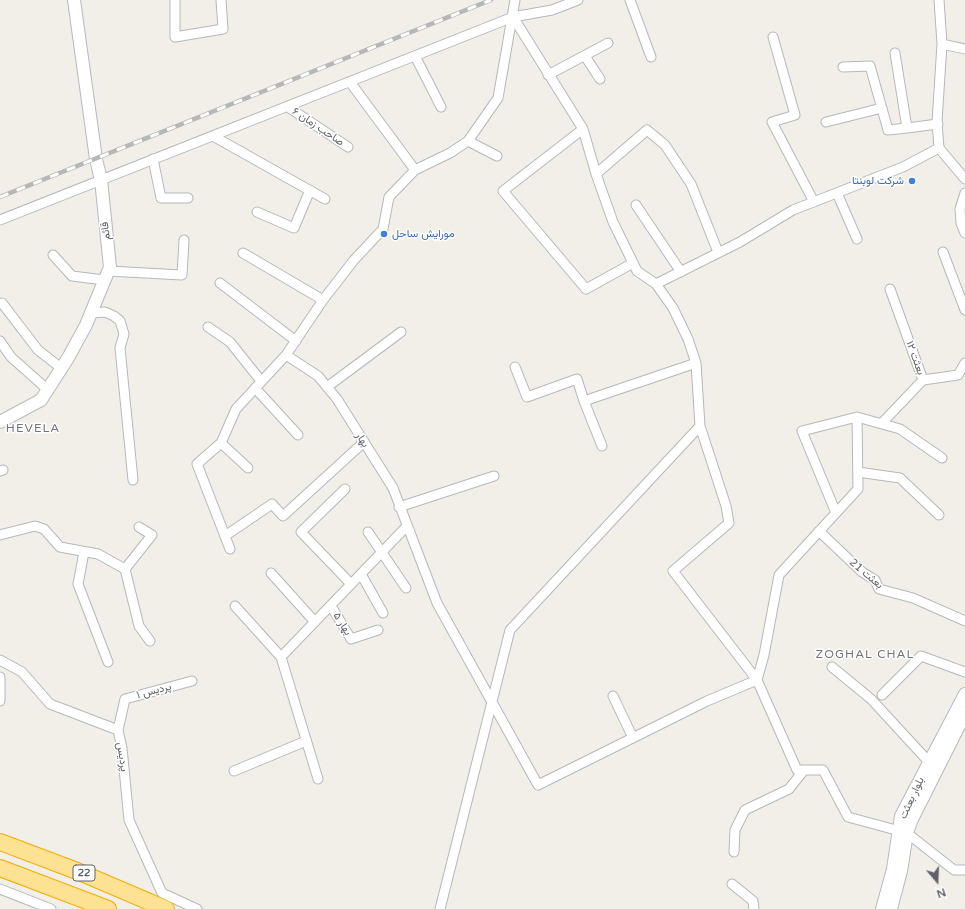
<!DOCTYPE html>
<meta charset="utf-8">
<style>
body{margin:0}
#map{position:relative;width:965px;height:909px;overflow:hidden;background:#f1efe8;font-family:"Varela Round",sans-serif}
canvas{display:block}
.north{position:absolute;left:917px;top:861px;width:40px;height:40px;-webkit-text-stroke:3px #fff;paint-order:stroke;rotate:161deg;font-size:11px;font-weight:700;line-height:16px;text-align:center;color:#5f6368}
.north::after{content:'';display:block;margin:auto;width:14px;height:18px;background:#5f6368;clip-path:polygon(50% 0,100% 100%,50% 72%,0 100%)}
</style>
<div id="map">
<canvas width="965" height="909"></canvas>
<div class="north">N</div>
</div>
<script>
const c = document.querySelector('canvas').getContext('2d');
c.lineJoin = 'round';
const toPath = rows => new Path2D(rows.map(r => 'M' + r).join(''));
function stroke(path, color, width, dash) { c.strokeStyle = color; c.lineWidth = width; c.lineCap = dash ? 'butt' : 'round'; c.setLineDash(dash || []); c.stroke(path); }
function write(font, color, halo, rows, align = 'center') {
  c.font = font + ' "Varela Round",Vazirmatn,sans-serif'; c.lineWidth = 3; c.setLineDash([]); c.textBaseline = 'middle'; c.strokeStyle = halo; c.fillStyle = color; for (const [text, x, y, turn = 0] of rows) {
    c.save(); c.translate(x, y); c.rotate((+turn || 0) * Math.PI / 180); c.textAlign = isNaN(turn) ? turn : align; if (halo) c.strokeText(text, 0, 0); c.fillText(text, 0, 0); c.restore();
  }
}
const street = toPath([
 [175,0,175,37,223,29,221,0],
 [630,0,651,57],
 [513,17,583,129,596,174,613,222,637,271,656,284,740,242,793,210,903,167,939,148,965,179],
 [773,37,795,115,772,122,814,202],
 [942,44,965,49],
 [895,53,907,128,938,124],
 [415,56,441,107],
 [585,56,600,79],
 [843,67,870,66,888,130,907,128],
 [548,75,608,43],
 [350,82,415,170],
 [288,107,348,147],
 [826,122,882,108],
 [583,129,503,191,586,289,633,263],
 [213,136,325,199],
 [939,148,937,122,942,44,939,0],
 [497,156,468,141,498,98,515,0],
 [153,159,161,198,188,198],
 [596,174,647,130,665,145,691,184,718,252],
 [837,193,857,239],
 [965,193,960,209,961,223,965,233],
 [636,205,681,272],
 [257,212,294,228,310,190],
 [0,220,513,17,552,10,578,0],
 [943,252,965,310],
 [243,253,323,300],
 [53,255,72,276,104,280],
 [108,271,182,275,184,240],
 [220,283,296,341],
 [656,284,673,308,688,339,696,363,700,426,726,506,729,523,673,571,757,680,797,770,823,770,848,817,907,833,954,870,965,870],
 [890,289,923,380,958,375,965,363],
 [2,303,38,350,61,368],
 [90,313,105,312,114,316,120,321,124,334,120,348,133,480],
 [208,327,230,342,261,381],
 [0,341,11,357,48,390],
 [286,355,318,376,337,399,393,488,437,603,538,785,707,701,757,680,764,655,779,575,858,489,857,417],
 [515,367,527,397,577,379,584,401,696,363],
 [327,387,401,332],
 [255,388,298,435],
 [584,401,602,446],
 [882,423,923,380],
 [221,443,248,468],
 [0,471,3,470],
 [858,472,900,478,939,515],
 [345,489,301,532,351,584],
 [399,507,494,476],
 [836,513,802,431,857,417,900,429,942,458],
 [819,531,862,572,875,580,879,589,913,598,965,621],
 [368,532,406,588],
 [0,535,35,526,44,529,60,547,98,554,125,569,139,626,150,641],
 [225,536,272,504,283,516,364,442],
 [230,549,197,464,221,443,236,409,286,355,323,300,354,260,383,229,389,197,415,170,450,153,468,141],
 [84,552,78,584,108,662],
 [125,569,152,535,139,527],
 [271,573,315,622],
 [361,574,383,613],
 [235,606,281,657,406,527],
 [331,606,351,639,378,630],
 [281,657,318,779],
 [0,660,22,672,50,704,118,730,122,748,129,820,162,893,197,909],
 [832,667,871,699,929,762],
 [0,677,0,701],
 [882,695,921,656,965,672],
 [613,696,633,738],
 [118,730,125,699,192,681],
 [234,771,306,741],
 [734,852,735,830,745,810,789,789,804,770],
 [732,884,753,901,754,909],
 [0,889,51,909],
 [440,909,510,630,700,426]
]);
const secondary = toPath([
 [0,422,41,400,68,358,86,325,110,267,101,180,96,159,74,0],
 [882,909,893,869,901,816,965,694],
 [891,909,901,871,907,833,912,819,965,714]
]);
const highway = toPath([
 [0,842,77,871,166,909],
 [0,868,108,909]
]);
const rail = toPath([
 [0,197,491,0]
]);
const markers = [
 [912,181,4,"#3f7fe0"],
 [384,234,4,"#3f7fe0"]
];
const shields = [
 [84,873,22]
];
const shieldNames = [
 ["22",84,873]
];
const streetNames = [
 ["صاحب زمان ۶",318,127,34],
 ["قائم",106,231,-97],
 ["بعثت ۱۲",915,358,70],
 ["بهار",362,440,58],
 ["بعثت 21",866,574,40],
 ["بهار ۵",342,624,58],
 ["پرديس ۱",154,691,-15],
 ["پرديس",122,757,82],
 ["بلوار بعثت",912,798,-65]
];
const shopNames = [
 ["شرکت لوبنتا",904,181],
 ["مورایش ساحل",392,234,"left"]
];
const neighbourhoodNames = [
 ["HEVELA",33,429],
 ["ZOGHAL CHAL",865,655]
];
stroke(street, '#b5b8bc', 11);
stroke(secondary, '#b6babf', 14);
stroke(highway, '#f9ab00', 18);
stroke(street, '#fff', 9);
stroke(secondary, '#fff', 12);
stroke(highway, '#fde293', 16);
stroke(rail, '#b6b7b8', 4.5);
stroke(rail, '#fff', 3, [9]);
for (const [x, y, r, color] of markers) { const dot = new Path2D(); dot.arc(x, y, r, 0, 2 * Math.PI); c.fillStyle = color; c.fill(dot); stroke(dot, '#fff', 1.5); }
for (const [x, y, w] of shields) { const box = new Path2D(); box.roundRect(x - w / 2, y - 8, w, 16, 3); c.fillStyle = '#fff'; c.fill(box); stroke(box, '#5f6368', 1); }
write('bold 10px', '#5f6368', null, shieldNames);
write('11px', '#5f6368', '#fff', streetNames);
write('11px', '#366cbe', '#fff', shopNames, 'right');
c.letterSpacing = '1px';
write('12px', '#70757a', '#fff', neighbourhoodNames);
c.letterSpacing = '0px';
</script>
